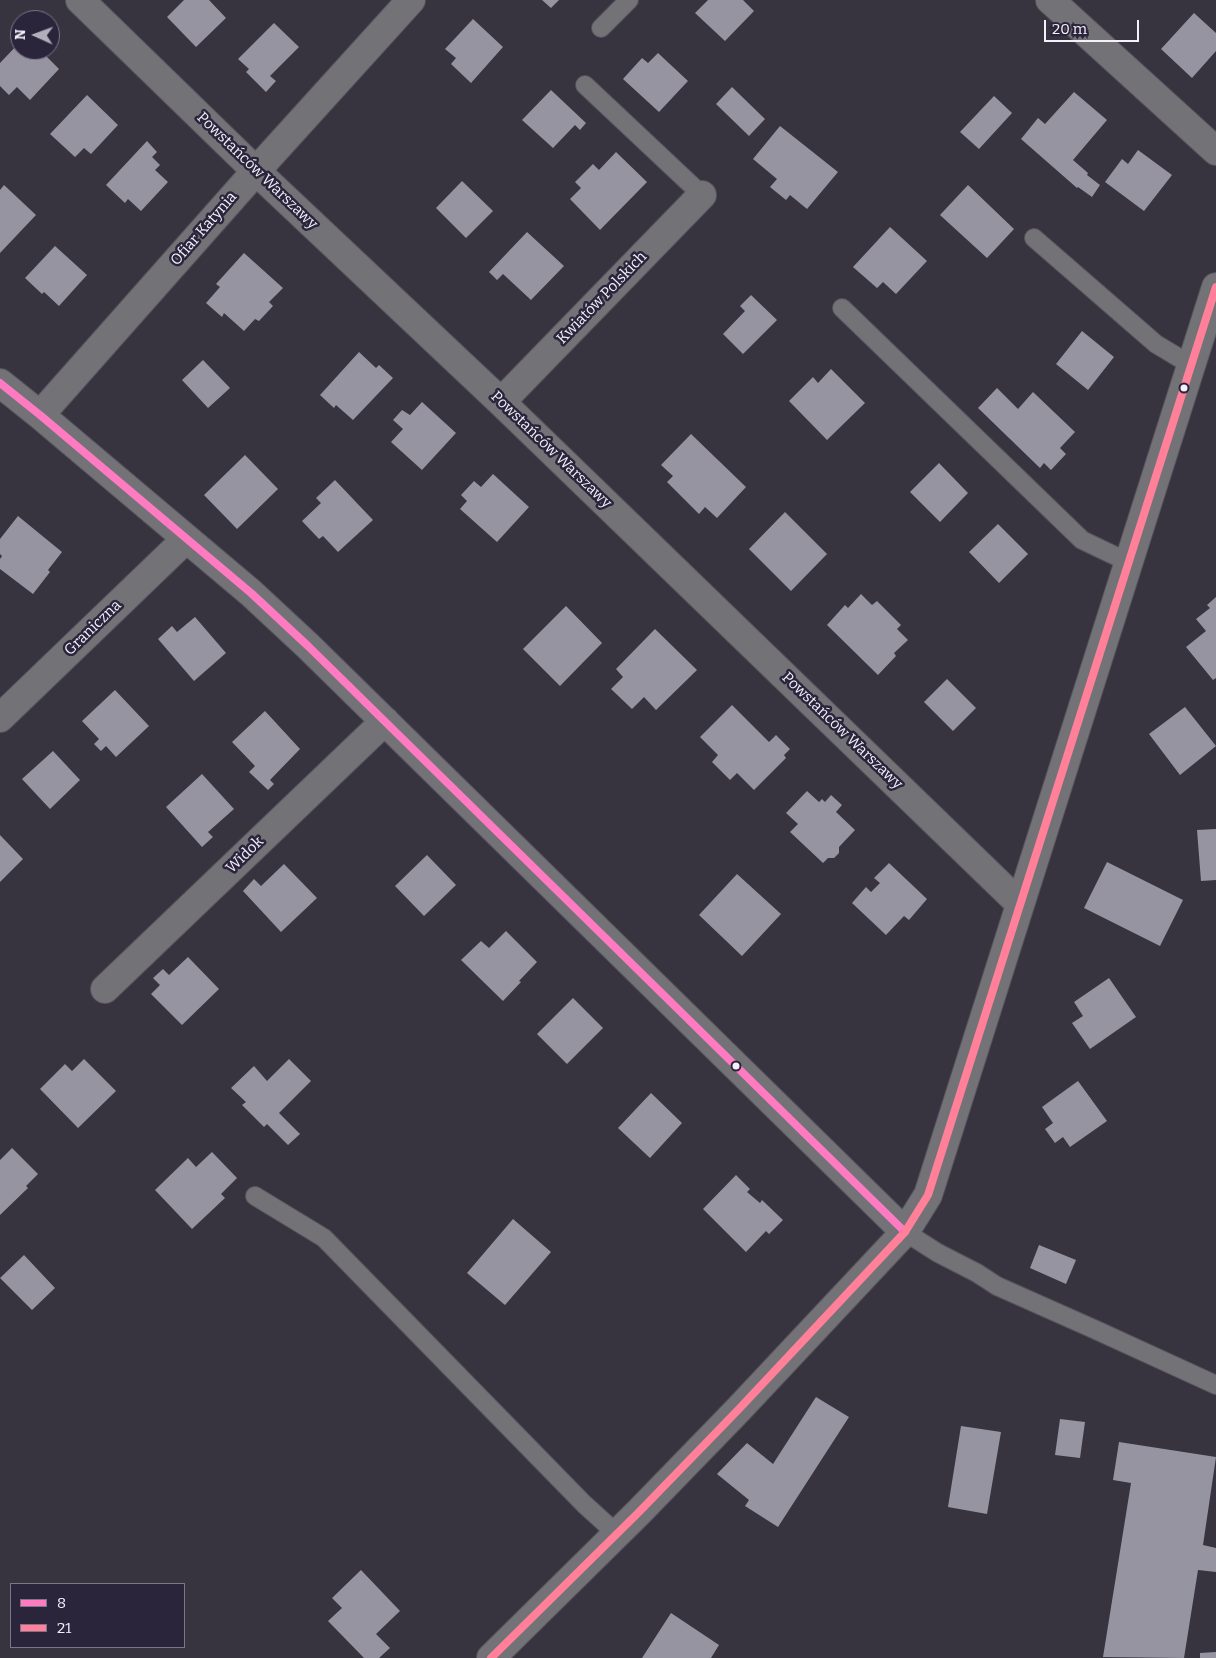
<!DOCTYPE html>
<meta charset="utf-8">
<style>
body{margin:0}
#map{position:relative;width:1216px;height:1658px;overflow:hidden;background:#373440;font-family:Bitter,serif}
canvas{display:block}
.legend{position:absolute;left:10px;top:1583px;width:175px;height:65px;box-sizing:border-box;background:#2b253b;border:1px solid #7b7789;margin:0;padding:6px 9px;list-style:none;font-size:15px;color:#f4f1fd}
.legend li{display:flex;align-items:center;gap:10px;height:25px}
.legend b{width:25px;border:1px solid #7b7789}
.north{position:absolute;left:10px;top:10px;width:50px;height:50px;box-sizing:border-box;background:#2b253b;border:1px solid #7b7789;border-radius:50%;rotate:272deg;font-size:14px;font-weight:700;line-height:20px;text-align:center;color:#f4f1fd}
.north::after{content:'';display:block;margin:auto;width:18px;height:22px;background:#b2afbb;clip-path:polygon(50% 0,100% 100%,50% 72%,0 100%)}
.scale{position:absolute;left:1044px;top:20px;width:95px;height:22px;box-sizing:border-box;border:2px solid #f4f1fd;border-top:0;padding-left:6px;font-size:15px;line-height:18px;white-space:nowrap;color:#f4f1fd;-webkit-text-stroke:4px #2b253b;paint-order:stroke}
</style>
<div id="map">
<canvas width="1216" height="1658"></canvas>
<ul class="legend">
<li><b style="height:6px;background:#fe7ac1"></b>8</li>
<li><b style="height:6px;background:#ff8098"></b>21</li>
</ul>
<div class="north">N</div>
<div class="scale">20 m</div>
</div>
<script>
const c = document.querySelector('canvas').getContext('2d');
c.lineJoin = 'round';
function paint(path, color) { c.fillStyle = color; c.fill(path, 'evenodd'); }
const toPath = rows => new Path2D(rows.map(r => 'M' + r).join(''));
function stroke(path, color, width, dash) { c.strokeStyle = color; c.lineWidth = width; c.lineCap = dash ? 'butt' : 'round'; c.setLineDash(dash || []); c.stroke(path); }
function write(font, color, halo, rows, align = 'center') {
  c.font = font + ' Bitter,serif'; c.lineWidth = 5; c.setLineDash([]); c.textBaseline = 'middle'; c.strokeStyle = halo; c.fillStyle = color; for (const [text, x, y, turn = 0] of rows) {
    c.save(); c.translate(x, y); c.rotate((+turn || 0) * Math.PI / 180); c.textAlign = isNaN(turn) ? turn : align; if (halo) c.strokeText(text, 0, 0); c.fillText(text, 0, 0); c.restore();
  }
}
const building = toPath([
 [184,0,209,0,226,18,196,47,167,17],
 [542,0,559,0,551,8],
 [708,0,743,0,754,11,725,41,695,13],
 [1194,13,1216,33,1216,51,1192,78,1161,49],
 [473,19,503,47,471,83,451,64,456,58,445,49],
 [274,23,299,47,270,76,276,81,266,92,246,72,249,69,238,59],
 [20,42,20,50,40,50,59,69,30,100,17,87,9,95,0,86,0,63],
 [658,53,688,81,659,112,623,79,642,58,648,63],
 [732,87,765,119,749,136,716,104],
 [551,90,586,123,580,130,575,125,553,148,522,120],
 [1074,92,1107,120,1073,160,1088,173,1087,175,1100,185,1092,197,1078,187,1077,188,1021,139,1038,118,1045,124],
 [87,95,118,125,91,154,84,148,75,157,50,134],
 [994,96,1012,113,979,149,960,132],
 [780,126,838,172,807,209,790,195,786,200,770,187,777,179,753,159],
 [147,141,157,152,152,157,160,165,155,170,168,182,141,211,128,199,125,203,106,185],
 [1138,150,1172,175,1144,211,1105,182,1122,159,1128,164],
 [616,152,647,182,600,230,570,199,581,188,575,182,593,164,599,170],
 [462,181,493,211,466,238,436,208],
 [4,185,36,215,0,253,0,190],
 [968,185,1014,229,987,258,940,215],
 [890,227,927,261,896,294,883,282,877,288,853,267],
 [527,232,564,266,531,300,503,274,497,280,489,272],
 [55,246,87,275,59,306,44,292,42,294,25,278],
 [244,253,283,288,269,302,273,306,259,321,255,319,244,331,224,313,222,317,206,303,220,287,216,284],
 [751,295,777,320,743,354,723,334,745,311,740,306],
 [1082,331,1114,357,1088,390,1056,364],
 [359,352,376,368,379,365,393,378,353,420,336,405,334,408,320,395],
 [203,360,230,388,208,408,182,380],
 [831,369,865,403,827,440,789,401,813,377,818,383],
 [997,388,1018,409,1033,392,1075,432,1060,448,1066,454,1051,470,1044,463,1040,468,978,408],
 [422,402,456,433,422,470,391,442,403,429,393,420,402,410,410,415],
 [691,434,746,487,717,518,705,507,699,514,667,482,673,476,661,465],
 [245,455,278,489,237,529,204,495],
 [939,463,968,493,940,522,910,492],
 [493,474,529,507,497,542,460,509,467,501,461,495,474,481,481,487],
 [335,480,373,520,338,552,323,536,319,539,302,521,321,503,316,498],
 [785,512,827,554,791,591,749,549],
 [18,516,62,552,48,570,50,572,33,594,0,569,0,559,2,556,0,554,0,539],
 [998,524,1028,554,999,583,969,552],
 [861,594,872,605,877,601,901,625,897,629,908,640,894,653,896,656,878,675,827,625,845,605,848,608],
 [1216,597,1216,678,1213,680,1186,647,1206,631,1196,619,1210,608,1207,605],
 [566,606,602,643,560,686,523,649],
 [195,617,226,653,194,681,158,639,172,626,177,632],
 [655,629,697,670,656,710,644,697,632,709,611,689,623,677,616,669],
 [947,679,976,708,953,731,924,702],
 [115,690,149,726,116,757,106,746,101,751,94,744,99,739,82,721],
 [732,705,769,742,776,735,790,749,784,755,786,758,754,790,737,773,730,780,712,762,718,755,700,737],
 [1185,707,1216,746,1180,775,1149,734],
 [265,711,300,749,270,780,274,784,268,790,249,772,255,766,232,742],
 [53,751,80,780,50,809,22,779],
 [202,774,234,809,208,832,213,837,202,847,166,807],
 [807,791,819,802,822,799,825,802,831,795,842,805,836,812,855,830,839,847,839,853,834,858,828,858,823,863,790,832,798,824,786,813],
 [1216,829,1216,880,1201,881,1197,830],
 [0,835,23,859,0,882],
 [427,855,456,885,424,916,395,886],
 [1107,862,1183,900,1160,946,1084,908],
 [889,863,927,899,909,920,904,916,886,935,852,903,866,887,871,892,880,883,874,878],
 [284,864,317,898,281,932,243,891,254,879,261,886],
 [737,874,781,914,742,956,699,915],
 [506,931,537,962,519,981,521,982,503,1001,461,960,481,941,489,948],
 [188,957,219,989,182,1025,151,994,160,985,153,978,163,969,169,975],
 [1109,978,1136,1017,1090,1049,1072,1023,1083,1016,1074,1002],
 [573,998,603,1028,567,1064,537,1034],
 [84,1059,116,1091,78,1128,40,1089,65,1064,72,1071],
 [289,1059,311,1081,279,1113,300,1134,288,1145,267,1124,264,1127,242,1105,246,1102,231,1088,254,1066,267,1081],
 [1078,1081,1107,1121,1070,1147,1063,1137,1055,1143,1045,1129,1053,1123,1042,1107],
 [651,1093,682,1123,650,1158,618,1128],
 [12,1148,38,1174,26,1186,28,1188,0,1215,0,1160],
 [212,1152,237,1178,221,1194,225,1198,192,1229,155,1190,188,1158,196,1167],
 [736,1175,750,1189,747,1192,760,1203,762,1200,783,1220,769,1234,766,1231,746,1252,703,1209],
 [513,1219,551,1252,505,1305,467,1273],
 [1039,1245,1076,1260,1066,1284,1030,1268],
 [24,1255,55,1288,32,1310,0,1278],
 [816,1397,849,1417,778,1527,745,1506,749,1500,717,1474,747,1443,773,1464],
 [1060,1419,1085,1422,1080,1458,1055,1455],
 [961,1426,1001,1432,987,1514,948,1507],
 [1119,1442,1216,1457,1203,1545,1216,1548,1216,1572,1198,1570,1184,1658,1103,1657,1131,1483,1113,1480],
 [361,1570,400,1611,376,1634,390,1648,379,1658,364,1658,328,1621,342,1608,332,1598],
 [671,1613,719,1645,711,1658,642,1658],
 [1216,1652,1216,1658,1200,1658,1200,1653]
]);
const lane = toPath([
 [601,28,629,0],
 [585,85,702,195],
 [1034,238,1156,344,1191,365],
 [842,308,1082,540,1128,562],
 [255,1196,324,1238,584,1504,617,1534],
 [905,1232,938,1253,977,1273,997,1286,1096,1330,1216,1385]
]);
const street = toPath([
 [80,0,256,171,501,402,1019,903],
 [1050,0,1216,151],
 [0,383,40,415,251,593,308,646,905,1232],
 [501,402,702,195],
 [40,415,256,171,411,0],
 [0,718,186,539],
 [105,989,385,721],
 [491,1658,639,1512,738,1410,905,1232,928,1195,1216,287]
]);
const bus1 = toPath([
 [0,383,40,415,251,593,308,646,905,1232]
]);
const bus2 = toPath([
 [491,1658,639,1512,738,1410,905,1232,928,1195,1216,287]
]);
const markers = [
 [1184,388,4.5,"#f4f1fd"],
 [736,1066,4.5,"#f4f1fd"]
];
const streetNames = [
 ["Powstańców Warszawy",257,171,44],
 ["Ofiar Katynia",204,229,-49],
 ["Kwiatów Polskich",602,298,-46],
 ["Powstańców Warszawy",551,450,44],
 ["Graniczna",93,628,-44],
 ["Powstańców Warszawy",842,731,44],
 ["Widok",245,855,-44]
];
paint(building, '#9794a1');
stroke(lane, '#56535d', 20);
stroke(street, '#56535d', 30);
stroke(lane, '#737277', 18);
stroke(street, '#737277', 28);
stroke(bus1, '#fe7ac1', 8);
stroke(bus2, '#ff8098', 8);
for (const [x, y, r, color] of markers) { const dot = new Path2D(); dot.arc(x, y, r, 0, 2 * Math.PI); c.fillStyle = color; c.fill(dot); stroke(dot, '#2b253b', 2); }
write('15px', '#f4f1fd', '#2b253b', streetNames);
</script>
